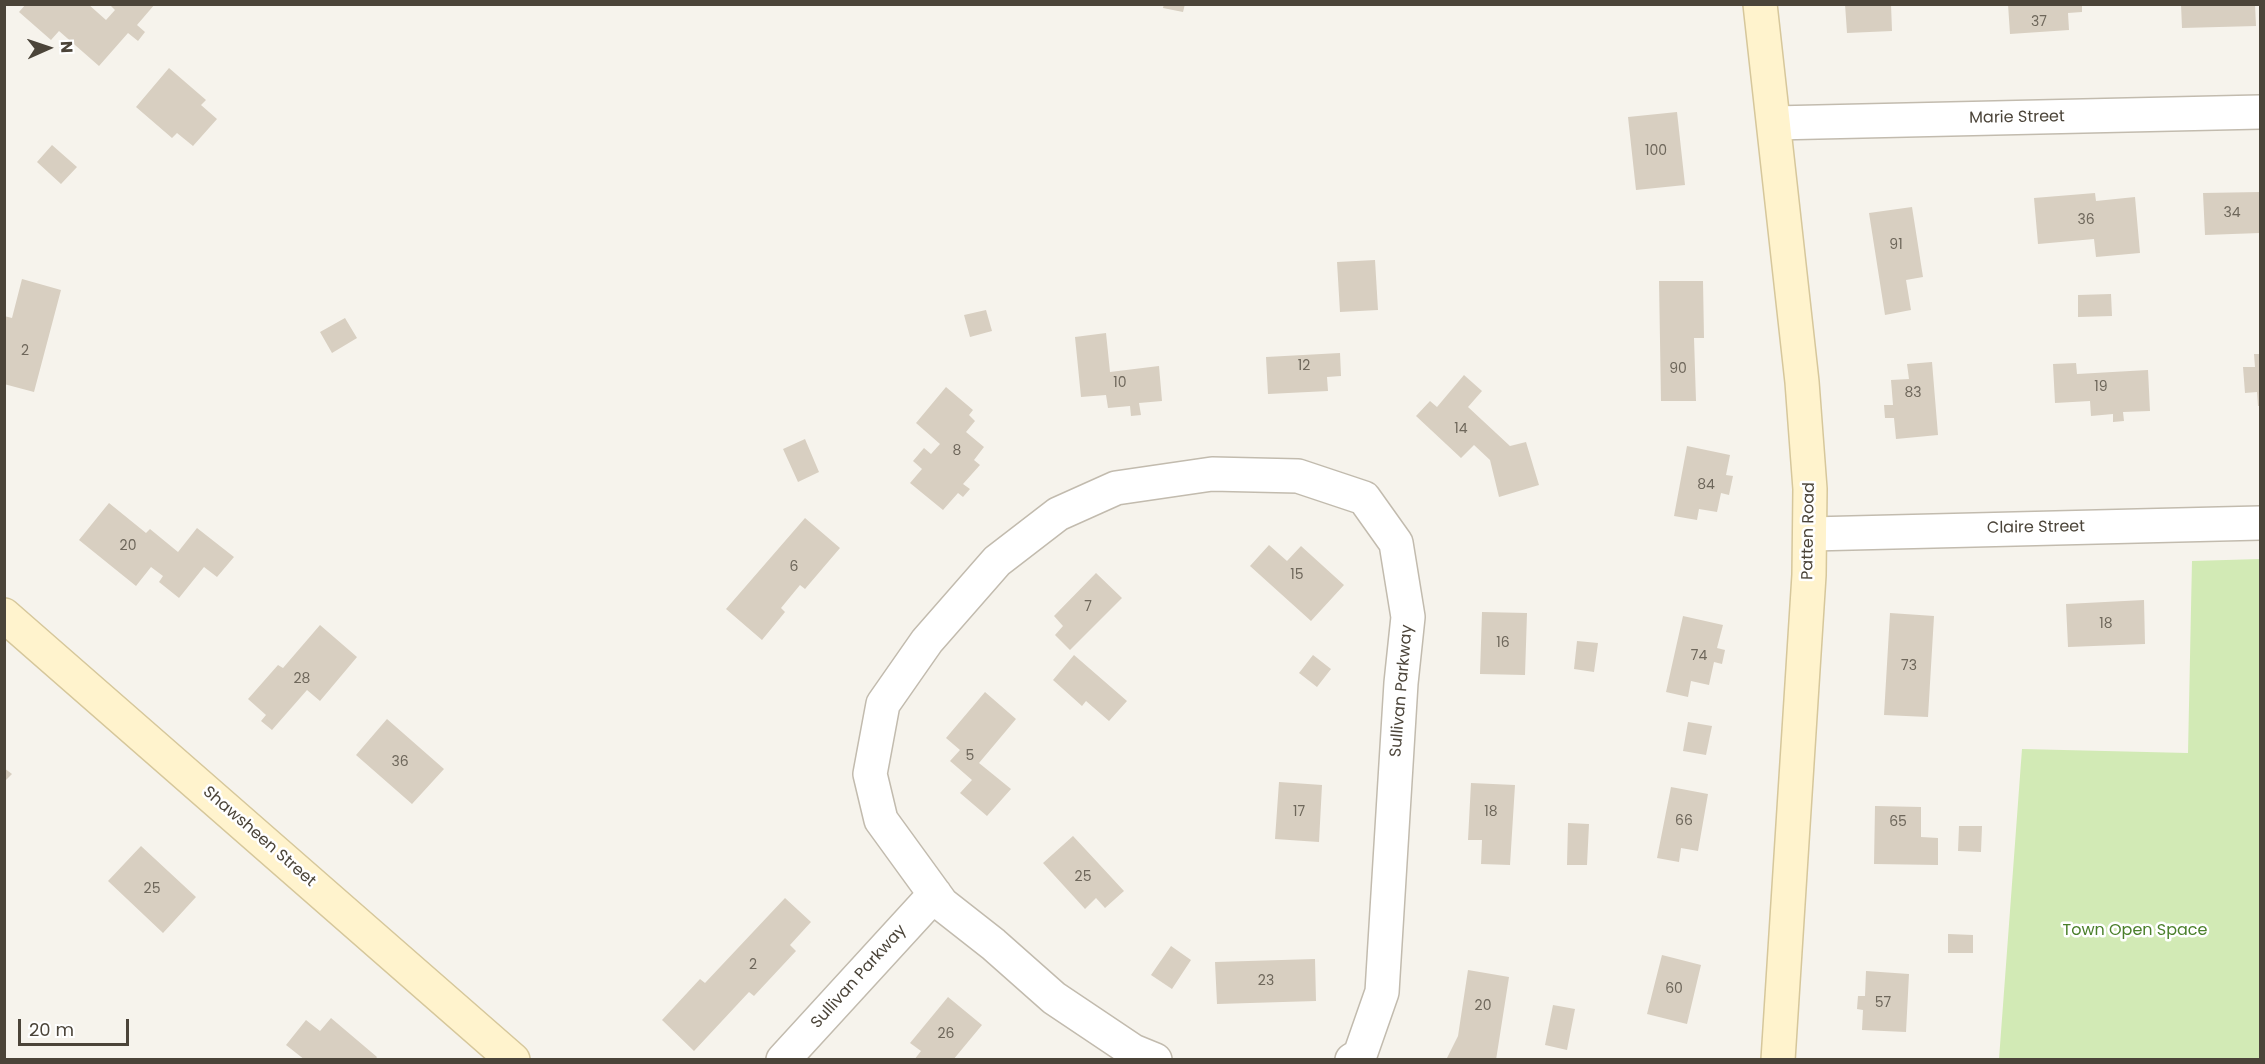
<!DOCTYPE html>
<style>
body{margin:0}
#map{position:relative;width:2265px;height:1064px;overflow:hidden;background:#f6f3ec;font-family:Poppins,sans-serif}
canvas{display:block}
.frame{position:absolute;inset:0;border:6px solid #4b4439;pointer-events:none}
.north{position:absolute;left:18px;top:18px;width:60px;height:60px;-webkit-text-stroke:4px #fff;paint-order:stroke;rotate:87deg;font-size:16px;font-weight:700;line-height:24px;text-align:center;color:#4b4439}
.north::after{content:'';display:block;margin:auto;width:21px;height:27px;background:#4b4439;clip-path:polygon(50% 0,100% 100%,50% 72%,0 100%)}
.scale{position:absolute;left:18px;top:1019px;width:111px;height:27px;box-sizing:border-box;border:3px solid #4b4439;border-top:0;padding-left:8px;font-size:18px;line-height:21px;white-space:nowrap;color:#4b4439;-webkit-text-stroke:4px #fff;paint-order:stroke}
</style>
<div id="map">
<canvas width="2265" height="1064"></canvas>
<div class="frame"></div>
<div class="north">N</div>
<div class="scale">20 m</div>
</div>
<script>
const c = document.querySelector('canvas').getContext('2d');
c.lineJoin = 'round';
function paint(path, color) { c.fillStyle = color; c.fill(path, 'evenodd'); }
const toPath = rows => new Path2D(rows.map(r => 'M' + r).join(''));
function stroke(path, color, width, dash) { c.strokeStyle = color; c.lineWidth = width; c.lineCap = dash ? 'butt' : 'round'; c.setLineDash(dash || []); c.stroke(path); }
function write(font, color, halo, rows, align = 'center') {
  c.font = font + ' Poppins,sans-serif'; c.lineWidth = 5; c.setLineDash([]); c.textBaseline = 'middle'; c.strokeStyle = halo; c.fillStyle = color; for (const [text, x, y, turn = 0] of rows) {
    c.save(); c.translate(x, y); c.rotate((+turn || 0) * Math.PI / 180); c.textAlign = isNaN(turn) ? turn : align; if (halo) c.strokeText(text, 0, 0); c.fillText(text, 0, 0); c.restore();
  }
}
const green = toPath([
 [2260,559,2260,1059,1999,1059,2022,749,2188,753,2192,561]
]);
const building = toPath([
 [26,4,88,4,106,20,115,10,109,4,155,4,137,25,145,32,138,41,128,33,99,66,59,31,51,40,19,12],
 [1164,4,1185,4,1183,12,1163,8],
 [1845,4,1891,4,1892,31,1847,33],
 [2008,4,2082,4,2082,12,2068,13,2069,30,2010,34],
 [2181,4,2255,4,2256,26,2182,28],
 [169,68,206,100,201,105,217,119,193,146,177,133,172,138,136,107],
 [1677,112,1685,185,1636,190,1628,117],
 [52,145,77,167,61,184,37,162],
 [2260,192,2260,233,2205,235,2203,193],
 [2095,193,2096,201,2135,197,2140,253,2096,257,2094,239,2038,244,2034,198],
 [1912,207,1923,277,1906,280,1911,310,1885,315,1869,213],
 [1375,260,1378,310,1340,312,1337,262],
 [22,279,61,290,34,392,4,384,4,316,12,318],
 [1659,281,1703,281,1704,338,1694,338,1696,401,1661,401],
 [2111,294,2112,316,2078,317,2078,295],
 [986,310,992,331,970,337,964,315],
 [345,318,357,338,332,353,320,332],
 [1106,333,1110,372,1159,366,1162,401,1139,403,1141,415,1131,416,1130,406,1108,408,1106,395,1081,397,1075,337],
 [1340,353,1341,376,1327,377,1328,391,1268,394,1266,357],
 [2254,354,2260,354,2260,406,2258,406,2257,392,2245,393,2243,367,2255,367],
 [1932,362,1938,435,1896,439,1894,418,1885,418,1884,405,1893,405,1891,380,1909,379,1907,364],
 [2076,363,2077,374,2148,370,2150,411,2123,412,2124,421,2113,422,2113,414,2091,416,2090,401,2055,403,2053,364],
 [1464,375,1482,391,1468,407,1510,446,1526,442,1539,485,1499,497,1490,460,1474,445,1461,458,1416,416,1430,401,1437,407],
 [946,387,973,410,969,415,975,421,966,432,984,447,974,460,980,465,963,484,970,489,963,497,958,493,943,510,910,483,922,469,913,461,924,448,931,454,940,444,916,423],
 [805,439,819,472,798,482,783,449],
 [1687,446,1730,455,1726,475,1733,476,1729,495,1721,493,1717,512,1699,509,1697,520,1674,516],
 [109,503,146,533,150,529,178,552,197,528,234,557,217,577,204,567,179,598,159,582,163,576,151,567,136,586,79,540],
 [805,518,840,548,805,589,800,585,781,608,785,612,762,640,726,609],
 [1269,545,1287,561,1301,546,1344,585,1311,621,1250,566],
 [1096,573,1122,598,1070,650,1055,635,1063,626,1054,616],
 [2144,600,2145,644,2068,647,2066,604],
 [1482,612,1527,613,1525,675,1480,674],
 [1890,613,1934,616,1928,717,1884,715],
 [1683,616,1723,625,1717,648,1725,650,1722,664,1714,662,1709,685,1691,681,1688,697,1666,692],
 [320,625,357,657,320,701,307,690,272,730,261,721,266,715,248,699,278,665,283,668],
 [1577,641,1598,643,1594,672,1574,669],
 [1074,655,1127,701,1109,721,1086,701,1082,706,1053,680],
 [1313,655,1331,669,1317,687,1299,673],
 [985,692,1016,719,979,763,1011,789,987,816,960,793,972,780,950,761,960,750,946,738],
 [387,719,444,769,412,804,356,755],
 [1688,722,1712,726,1706,755,1683,751],
 [4,768,12,774,4,782],
 [1279,782,1322,785,1319,842,1275,839],
 [1471,783,1515,785,1510,865,1481,864,1482,840,1468,840],
 [1671,787,1708,794,1698,851,1681,848,1679,862,1657,858],
 [1875,806,1921,807,1921,837,1938,838,1938,865,1874,864],
 [1568,823,1589,824,1587,865,1567,865],
 [1959,826,1982,826,1981,852,1958,851],
 [1073,836,1124,891,1105,908,1096,898,1085,909,1043,863],
 [141,846,196,897,163,933,108,881],
 [785,898,811,922,790,945,796,951,754,996,749,992,694,1051,662,1020,700,979,705,983],
 [1948,934,1973,935,1973,953,1948,953],
 [1171,946,1191,960,1172,989,1151,975],
 [1662,955,1701,965,1687,1024,1647,1014],
 [1315,959,1316,1001,1217,1004,1215,962],
 [1468,970,1509,977,1496,1060,1446,1060,1458,1036],
 [1866,971,1909,974,1906,1032,1862,1030,1863,1010,1857,1009,1858,996,1865,996],
 [948,997,982,1025,953,1060,914,1060,921,1051,910,1043],
 [1553,1005,1575,1009,1567,1050,1545,1045],
 [331,1018,377,1057,375,1060,305,1060,286,1045,306,1020,320,1031]
]);
const street = toPath([
 [1774,123,2260,112],
 [1811,534,2260,523],
 [783,1060,935,894],
 [1155,1060,1133,1051,1054,998,993,944,942,904,881,820,870,774,883,704,927,641,997,561,1058,514,1116,488,1212,474,1298,476,1364,498,1396,543,1408,617,1401,683,1382,992,1360,1055,1352,1060]
]);
const secondary = toPath([
 [1760,4,1802,382,1810,489,1809,575,1778,1060],
 [4,615,513,1060]
]);
const numberNames = [
 ["37",2039,22],
 ["100",1656,151],
 ["34",2232,213],
 ["36",2086,220],
 ["91",1896,245],
 ["2",25,351],
 ["12",1304,366],
 ["90",1678,369],
 ["10",1120,383],
 ["19",2101,387],
 ["83",1913,393],
 ["14",1461,429],
 ["8",957,451],
 ["84",1706,485],
 ["20",128,546],
 ["6",794,567],
 ["15",1297,575],
 ["7",1088,607],
 ["18",2106,624],
 ["16",1503,643],
 ["74",1699,656],
 ["73",1909,666],
 ["28",302,679],
 ["5",970,756],
 ["36",400,762],
 ["17",1299,812],
 ["18",1491,812],
 ["66",1684,821],
 ["65",1898,822],
 ["25",1083,877],
 ["25",152,889],
 ["2",753,965],
 ["23",1266,981],
 ["60",1674,989],
 ["57",1883,1003],
 ["20",1483,1006],
 ["26",946,1034]
];
const streetNames = [
 ["Marie Street",2017,118,-1],
 ["Claire Street",2036,528,-1],
 ["Patten Road",1809,531,-89],
 ["Sullivan Parkway",1402,691,-85],
 ["Shawsheen Street",259,837,41],
 ["Sullivan Parkway",859,977,-48]
];
const parkNames = [
 ["Town Open Space",2135,931]
];
paint(green, '#d2eab5');
paint(building, '#d8cfc1');
stroke(street, '#c2bbae', 36);
stroke(secondary, '#d6c79b', 36);
stroke(street, '#fff', 33);
stroke(secondary, '#fff3cd', 33);
write('14px', '#6e675b', null, numberNames);
write('16px', '#4b4439', '#fff', streetNames);
write('16px', '#4a7f2a', '#fff', parkNames);
</script>
